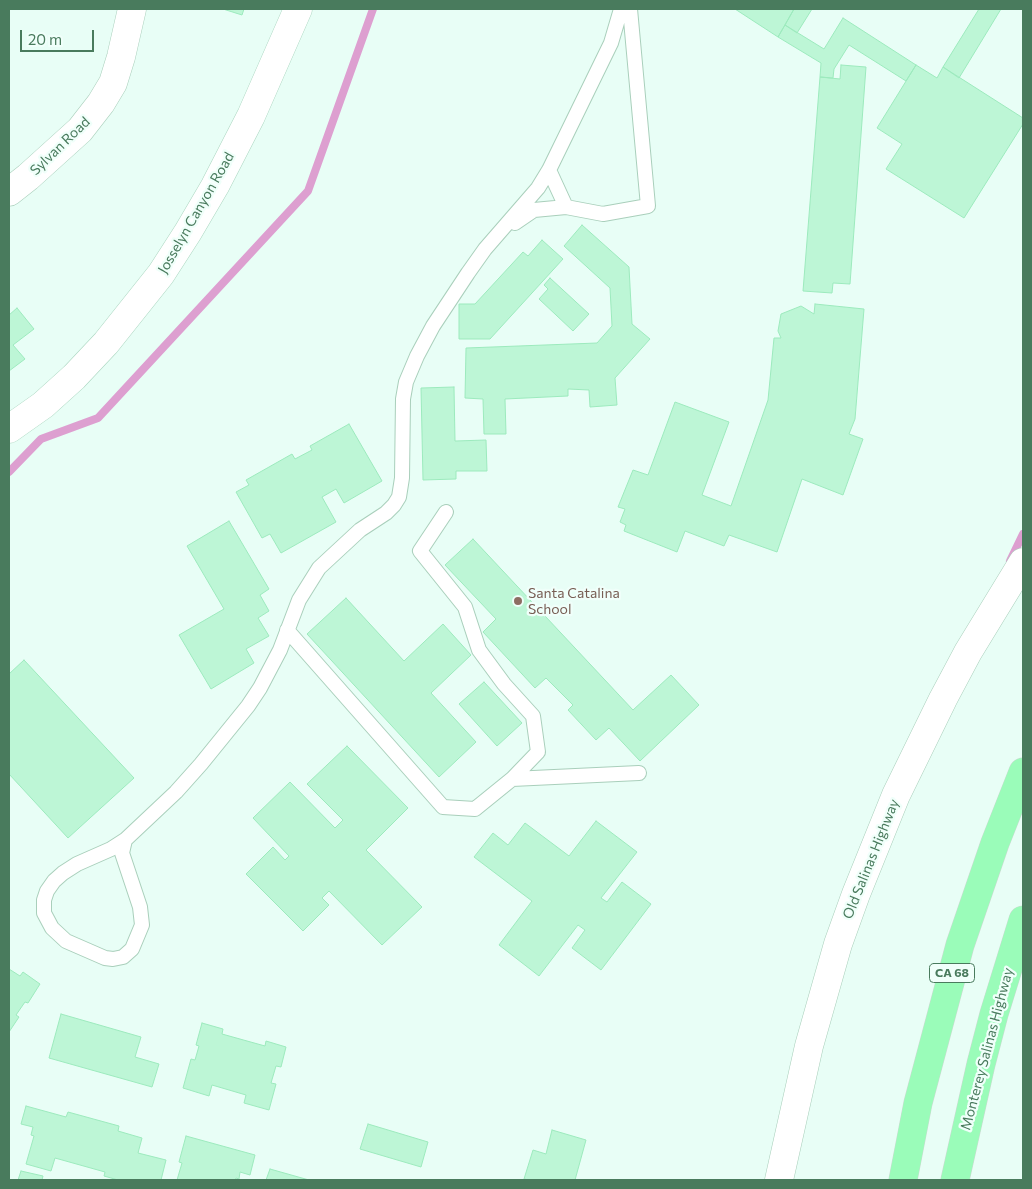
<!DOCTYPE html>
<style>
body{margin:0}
#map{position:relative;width:1032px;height:1189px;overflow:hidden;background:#e8fef6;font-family:Commissioner,sans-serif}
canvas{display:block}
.frame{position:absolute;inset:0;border:10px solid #497b5d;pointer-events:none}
.scale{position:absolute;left:20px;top:30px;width:74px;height:22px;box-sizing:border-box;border:2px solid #497b5d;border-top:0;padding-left:6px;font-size:15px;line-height:18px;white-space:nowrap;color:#497b5d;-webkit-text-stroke:4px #f0fffa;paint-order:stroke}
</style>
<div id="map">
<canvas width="1032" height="1189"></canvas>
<div class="frame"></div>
<div class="scale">20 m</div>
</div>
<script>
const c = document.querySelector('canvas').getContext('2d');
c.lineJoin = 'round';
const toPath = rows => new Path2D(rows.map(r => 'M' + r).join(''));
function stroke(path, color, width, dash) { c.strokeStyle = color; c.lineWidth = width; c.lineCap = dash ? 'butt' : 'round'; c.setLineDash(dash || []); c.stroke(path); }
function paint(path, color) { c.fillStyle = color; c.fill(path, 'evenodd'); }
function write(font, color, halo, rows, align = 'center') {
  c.font = font + ' Commissioner,sans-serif'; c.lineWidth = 4.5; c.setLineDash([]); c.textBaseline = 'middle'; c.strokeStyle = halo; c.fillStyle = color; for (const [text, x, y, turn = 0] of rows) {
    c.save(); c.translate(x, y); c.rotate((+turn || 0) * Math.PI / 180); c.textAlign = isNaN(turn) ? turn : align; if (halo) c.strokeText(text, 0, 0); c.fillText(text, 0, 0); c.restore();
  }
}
const stream = toPath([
 [9,472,41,439,98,418,308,191,373,9],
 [1010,561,1023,534]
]);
const building = toPath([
 [223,9,244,9,242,15,223,9],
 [735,9,794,9,778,37,735,9],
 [794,9,812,9,797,33,785,25,794,9],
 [979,9,1001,9,959,78,943,67,979,9],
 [843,18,916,65,906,81,849,45,834,69,833,78,820,77,821,63,778,37,785,25,824,49,843,18],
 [841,65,866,67,850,284,833,283,832,293,803,291,820,77,840,79,841,65],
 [916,65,937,78,943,67,1023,118,1023,124,964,218,886,169,902,144,877,128,916,65],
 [582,225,629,267,632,324,650,339,615,378,617,405,590,407,589,390,568,389,568,396,505,399,506,434,484,434,483,399,465,398,466,348,597,343,612,326,610,288,564,246,582,225],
 [542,240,563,259,490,339,459,339,459,304,475,304,523,252,528,256,542,240],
 [550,278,589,314,573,331,539,299,548,289,544,285,550,278],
 [815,304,864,309,855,419,849,434,863,439,843,495,802,479,777,552,729,535,724,546,685,531,677,552,624,531,626,525,620,522,625,509,618,507,633,470,648,475,675,402,729,422,702,495,731,506,768,400,774,338,781,338,778,331,781,314,801,306,814,314,815,304],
 [17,308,34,329,13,345,25,359,9,371,9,315,17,308],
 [454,387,455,441,486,440,487,471,456,471,456,479,423,480,421,388,454,387],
 [349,424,382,481,344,503,336,489,322,497,336,522,281,553,270,534,262,538,236,492,249,485,246,480,292,454,295,459,312,450,310,446,349,424],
 [229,521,269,589,260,595,269,611,258,618,269,636,246,649,254,663,211,689,179,635,224,609,187,546,229,521],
 [473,539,633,710,671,675,699,705,640,761,609,728,596,740,568,710,573,705,546,678,535,688,483,632,496,619,445,565,473,539],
 [346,598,404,661,443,624,471,655,431,693,476,742,439,777,307,634,346,598],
 [24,660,134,778,68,838,9,774,9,674,24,660],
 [484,682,522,723,497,746,459,704,484,682],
 [347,746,408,808,366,850,422,907,382,945,329,891,322,898,329,905,303,931,246,874,273,847,285,860,289,856,253,818,290,782,335,828,343,820,307,784,347,746],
 [596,821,637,852,601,898,607,902,622,882,651,904,601,970,572,948,585,930,578,925,539,976,499,945,532,901,474,857,493,833,508,845,525,823,569,856,596,821],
 [9,969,20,976,23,972,40,984,28,1003,25,1002,16,1015,19,1017,9,1032,9,969],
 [61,1014,141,1037,135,1057,159,1064,152,1087,49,1058,61,1014],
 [202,1023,223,1029,222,1034,265,1046,266,1041,286,1047,281,1067,276,1066,271,1083,276,1084,269,1110,244,1103,246,1095,212,1085,209,1096,183,1088,191,1059,195,1060,199,1046,196,1045,202,1023],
 [26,1106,66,1117,68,1112,119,1126,118,1131,142,1138,138,1153,166,1160,161,1180,118,1180,104,1176,105,1172,55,1158,51,1171,26,1164,34,1136,31,1135,33,1127,21,1124,26,1106],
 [368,1124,428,1142,421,1167,360,1149,368,1124],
 [552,1130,586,1140,575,1180,529,1180,524,1179,533,1150,546,1154,552,1130],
 [186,1136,255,1155,250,1175,240,1172,239,1179,236,1178,235,1180,177,1180,182,1163,179,1162,186,1136],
 [270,1169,309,1180,266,1180,270,1169],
 [21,1171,43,1176,42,1180,18,1180,21,1171]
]);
const lane = toPath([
 [549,170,566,207],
 [515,223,534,210,566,207,603,214,648,206,630,9],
 [287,630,443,807,475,809,512,779,538,752,533,716,504,684,479,650,465,607,420,551,446,512],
 [512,779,639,773],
 [125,840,122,853,140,907,142,925,132,949,123,957,113,959,105,958,66,941,52,928,44,913,44,900,47,891,54,881,63,873,77,864,111,849,125,840,176,792,201,764,248,706,260,688,280,650,299,600,319,568,360,530,386,513,394,505,399,497,402,478,403,399,406,382,417,356,433,326,468,273,485,249,538,188,549,170,611,43,621,9]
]);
const street = toPath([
 [9,192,28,177,80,130,101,103,113,83,121,57,132,9],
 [779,1180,809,1046,838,944,856,894,896,795,943,699,968,652,1023,562]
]);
const secondary = toPath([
 [9,429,43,405,74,377,106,343,161,274,188,232,215,186,251,116,298,9]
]);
const highway = toPath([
 [903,1180,918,1103,960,945,995,843,1023,772],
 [955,1180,981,1064,994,1014,1023,920]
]);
const markers = [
 [518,601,5,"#8d6e63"]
];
const shields = [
 [952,973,45]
];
const shieldNames = [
 ["CA 68",952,973]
];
const streetNames = [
 ["Sylvan Road",60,146,-44],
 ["Josselyn Canyon Road",196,213,-60],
 ["Old Salinas Highway",871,859,-68],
 ["Monterey Salinas Highway",987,1049,-75]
];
const educationNames = [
 ["Santa Catalina",528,593],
 ["School",528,609]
];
stroke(stream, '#dd9fd0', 8);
paint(building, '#bdf6d6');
stroke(building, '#9ceabd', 1);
stroke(lane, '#a9cfbb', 16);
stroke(street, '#a9cfbb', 29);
stroke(secondary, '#a9d5bf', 29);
stroke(highway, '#ccdad2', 29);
stroke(lane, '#fff', 14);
stroke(street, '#fff', 28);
stroke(secondary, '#fff', 28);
stroke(highway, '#9afcb9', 28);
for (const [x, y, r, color] of markers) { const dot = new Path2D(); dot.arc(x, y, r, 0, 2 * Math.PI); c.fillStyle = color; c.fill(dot); stroke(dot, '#f0fffa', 2); }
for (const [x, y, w] of shields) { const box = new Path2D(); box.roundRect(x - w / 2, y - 9.5, w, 19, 4); c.fillStyle = '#f0fffa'; c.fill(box); stroke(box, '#497b5d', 1); }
write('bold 12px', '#497b5d', null, shieldNames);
write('14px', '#497b5d', '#f0fffa', streetNames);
write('14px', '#785e54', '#f0fffa', educationNames, 'left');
</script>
